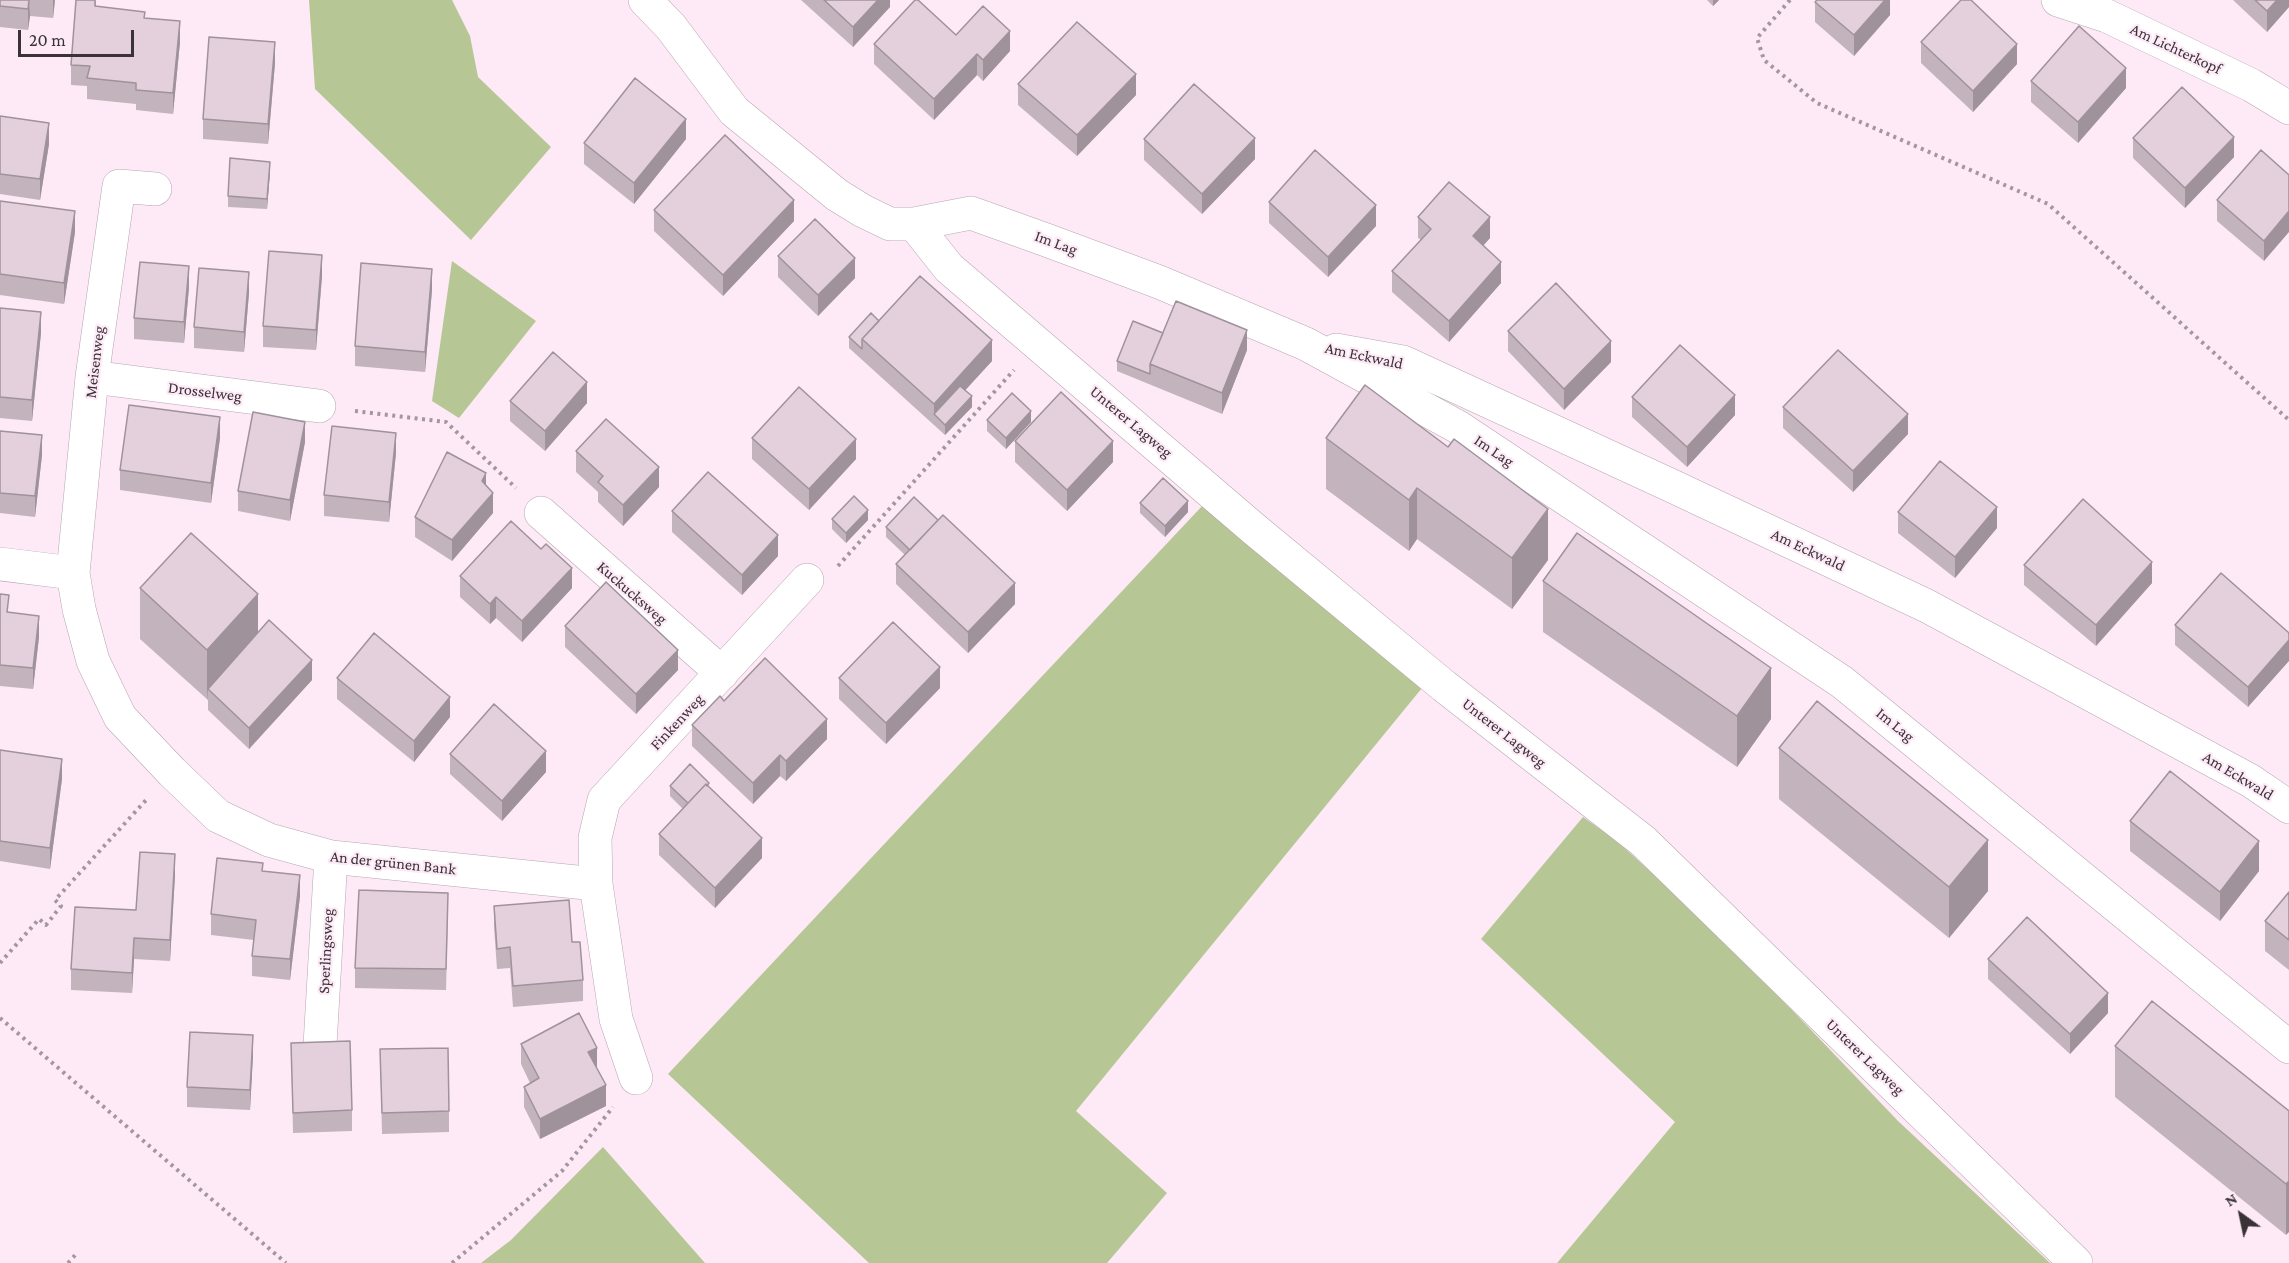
<!DOCTYPE html>
<meta charset="utf-8">
<style>
body{margin:0}
#map{position:relative;width:2289px;height:1263px;overflow:hidden;background:#fdeaf6;font-family:"Crimson Pro",serif}
canvas{display:block}
.north{position:absolute;left:2211px;top:1185px;width:60px;height:60px;-webkit-text-stroke:4px #fdeaf6;paint-order:stroke;rotate:327deg;font-size:16px;font-weight:700;line-height:24px;text-align:center;color:#393237}
.north::after{content:'';display:block;margin:auto;width:21px;height:27px;background:#393237;clip-path:polygon(50% 0,100% 100%,50% 72%,0 100%)}
.scale{position:absolute;left:18px;top:30px;width:116px;height:27px;box-sizing:border-box;border:3px solid #393237;border-top:0;padding-left:8px;font-size:18px;line-height:21px;white-space:nowrap;color:#393237;-webkit-text-stroke:4px #fdeaf6;paint-order:stroke}
</style>
<div id="map">
<canvas width="2289" height="1263"></canvas>
<div class="north">N</div>
<div class="scale">20 m</div>
</div>
<script>
const c = document.querySelector('canvas').getContext('2d');
c.lineJoin = 'round';
function paint(path, color) { c.fillStyle = color; c.fill(path, 'evenodd'); }
const toPath = rows => new Path2D(rows.map(r => 'M' + r).join(''));
function stroke(path, color, width, dash) { c.strokeStyle = color; c.lineWidth = width; c.lineCap = dash ? 'butt' : 'round'; c.setLineDash(dash || []); c.stroke(path); }
function write(font, color, halo, rows, align = 'center') {
  c.font = font + ' "Crimson Pro",serif'; c.lineWidth = 4.5; c.setLineDash([]); c.textBaseline = 'middle'; c.strokeStyle = halo; c.fillStyle = color; for (const [text, x, y, turn = 0] of rows) {
    c.save(); c.translate(x, y); c.rotate((+turn || 0) * Math.PI / 180); c.textAlign = isNaN(turn) ? turn : align; if (halo) c.strokeText(text, 0, 0); c.fillText(text, 0, 0); c.restore();
  }
}
const green = toPath([
 [309,0,452,0,470,36,478,77,551,147,471,240,315,89],
 [452,261,536,321,459,418,432,401],
 [1204,504,1422,688,1076,1111,1167,1193,1107,1263,869,1263,668,1074],
 [1583,817,1617,841,1665,885,1793,1011,1898,1121,2050,1263,1557,1263,1675,1122,1481,939],
 [603,1147,705,1263,481,1263,511,1240]
]);
const path = toPath([
 [1790,0,1757,38,1764,60,1817,103,2048,204,2289,420],
 [355,411,446,422,516,488],
 [838,566,1014,370],
 [0,963,39,919,46,925,61,906,55,900,147,799],
 [0,1018,286,1263],
 [68,1263,78,1252],
 [452,1263,562,1171,613,1107]
]);
const minor = toPath([
 [645,0,671,27,734,111,837,195,863,211,890,224,914,224,971,213,1049,241,1159,282,1306,344,1458,427,1842,682,2289,1047],
 [2058,0,2107,16,2251,85,2289,108],
 [914,224,949,268,1254,529,1444,686,1643,841,2076,1263],
 [1336,350,1403,362,1670,485,1927,606,2251,781,2289,807],
 [92,377,319,406],
 [541,513,722,673],
 [0,564,73,573,79,609,93,661,120,717,172,772,218,816,269,840,331,857,596,884,616,1019,636,1078],
 [73,573,92,377,119,186,155,189],
 [596,884,595,838,604,800,807,580],
 [320,1045,331,857]
]);
const wall = toPath([
 [0,0,55,0,53,18,30,16,28,30,0,27],
 [96,0,96,6,145,18,180,42,173,114,136,110,136,104,87,99,87,86,71,85,71,65],
 [801,0,890,0,890,7,853,47],
 [1707,0,1719,0,1713,6],
 [1890,0,1890,15,1854,56,1815,22,1815,2],
 [2233,0,2289,0,2289,7,2267,32],
 [956,35,1010,51,983,81,977,75,934,120,874,64,874,44],
 [1921,42,2017,64,1973,112,1921,63],
 [275,63,268,144,203,139,203,119],
 [2031,81,2126,88,2078,143,2031,102],
 [1018,84,1136,95,1077,156,1018,105],
 [0,116,49,144,40,200,0,194],
 [2133,138,2234,157,2185,208,2133,158],
 [686,139,634,204,584,164,584,143],
 [1144,139,1255,159,1202,214,1144,160],
 [270,172,267,209,228,207,228,196],
 [2289,175,2264,261,2217,221,2217,200],
 [0,201,75,232,64,304,0,295],
 [1269,202,1376,226,1328,277,1269,223],
 [654,210,794,221,723,296,654,231],
 [1418,217,1490,238,1483,246,1501,283,1449,342,1392,292,1392,271,1421,240,1418,238],
 [778,256,855,278,818,316,778,277],
 [322,276,316,350,263,347,263,326],
 [189,287,184,343,134,339,134,318],
 [432,290,425,372,355,366,355,346],
 [249,293,244,352,194,348,194,327],
 [0,308,41,333,32,421,0,418],
 [879,321,992,361,965,390,972,407,945,435,849,348,849,337],
 [1508,331,1611,362,1564,410,1508,351],
 [1163,333,1247,350,1222,414,1117,371,1117,361],
 [1632,397,1735,415,1687,467,1632,417],
 [510,401,587,403,545,451,510,421],
 [1783,407,1908,434,1853,492,1783,428],
 [987,420,1031,422,1006,449,987,431],
 [0,431,42,455,35,517,0,513],
 [220,438,211,503,120,490,120,470],
 [752,438,856,459,809,510,752,459],
 [1326,438,1548,560,1512,609,1417,539,1409,551,1326,489],
 [1015,441,1113,462,1067,511,1015,462],
 [305,442,290,521,238,511,238,491],
 [576,451,659,487,623,526,598,502,598,492,576,472],
 [396,453,389,522,324,516,324,495],
 [1140,503,1188,512,1165,537,1140,513],
 [672,511,778,556,742,595,672,532],
 [1898,512,1997,528,1955,578,1898,533],
 [493,513,452,561,415,537,415,517],
 [832,519,868,520,846,543,832,529],
 [886,527,1015,604,968,653,896,584,896,564,905,555,886,537],
 [541,549,572,588,522,642,496,618,490,624,460,597,460,576],
 [2024,565,2152,583,2096,646,2024,585],
 [1543,581,1771,719,1737,767,1543,632],
 [140,588,258,633,312,680,249,749,208,710,208,700,140,639],
 [0,594,9,613,39,637,33,689,0,686],
 [2175,625,2289,633,2248,707,2175,645],
 [565,626,678,670,636,714,565,647],
 [337,678,450,717,414,762,337,699],
 [839,678,940,688,886,744,839,699],
 [724,701,827,739,786,781,780,776,753,804,692,746,692,725],
 [1779,748,1988,891,1949,938,1779,799],
 [0,750,62,779,50,869,0,861],
 [450,754,546,772,502,821,450,774],
 [670,786,709,788,762,858,715,908,659,855,659,834,683,809,670,796],
 [2130,821,2259,871,2220,921,2130,851],
 [263,871,300,896,290,980,252,976,252,956,254,940,211,935,211,914],
 [175,875,170,961,134,959,132,993,71,990,71,969],
 [2289,892,2289,970,2265,951,2265,921],
 [494,906,572,942,583,980,583,1001,513,1007,510,968,497,969,494,927],
 [448,913,446,990,355,988,355,968],
 [1988,959,2108,1013,2070,1054,1988,979],
 [291,1043,352,1110,352,1131,293,1133],
 [521,1044,597,1069,606,1106,540,1139,524,1107,524,1087,530,1083,521,1064],
 [2115,1046,2289,1111,2286,1235,2115,1097],
 [380,1049,449,1111,449,1132,382,1134],
 [253,1055,250,1110,187,1107,187,1087]
]);
const shadedWall = toPath([
 [29,0,30,16,28,30,28,9],
 [53,0,55,0,53,18],
 [878,0,890,0,890,7,853,47,853,27],
 [1713,0,1719,0,1713,6],
 [1885,0,1890,0,1890,15,1854,56,1854,35],
 [2277,0,2289,0,2289,7,2267,32,2267,11],
 [180,21,180,42,173,114,173,93],
 [1010,31,1010,51,983,81,983,60],
 [275,42,275,63,268,144,268,124],
 [2017,44,2017,64,1973,112,1973,91],
 [977,54,977,75,934,120,934,99],
 [2126,68,2126,88,2078,143,2078,122],
 [1136,74,1136,95,1077,156,1077,135],
 [686,119,686,139,634,204,634,183],
 [49,123,49,144,40,200,40,179],
 [2234,137,2234,157,2185,208,2185,188],
 [1255,138,1255,159,1202,214,1202,194],
 [270,162,270,172,267,209,267,199],
 [794,200,794,221,723,296,723,275],
 [1376,205,1376,226,1328,277,1328,257],
 [75,211,75,232,64,304,64,283],
 [2289,211,2289,232,2264,261,2264,241],
 [1490,217,1490,238,1473,257,1473,236],
 [322,255,322,276,316,350,316,330],
 [855,258,855,278,818,316,818,295],
 [1501,262,1501,283,1449,342,1449,321],
 [189,266,189,287,184,343,184,322],
 [432,269,432,290,425,372,425,352],
 [249,272,249,293,244,352,244,332],
 [41,312,41,333,32,421,32,400],
 [1247,330,1247,350,1222,414,1222,393],
 [992,340,992,361,939,419,934,414,934,404],
 [1611,341,1611,362,1564,410,1564,389],
 [587,382,587,403,545,451,545,431],
 [1735,395,1735,415,1687,467,1687,447],
 [972,396,972,407,945,435,945,425],
 [1031,411,1031,422,1006,449,1006,438],
 [1908,414,1908,434,1853,492,1853,471],
 [220,417,220,438,211,503,211,483],
 [305,422,305,442,290,521,290,500],
 [396,433,396,453,389,522,389,502],
 [42,435,42,455,35,517,35,496],
 [856,439,856,459,809,510,809,489],
 [1113,441,1113,462,1067,511,1067,490],
 [659,467,659,487,623,526,623,505],
 [486,473,486,494,482,481],
 [1417,488,1417,539,1409,551,1409,500],
 [493,493,493,513,452,561,452,540],
 [1188,501,1188,512,1165,537,1165,526],
 [1997,507,1997,528,1955,578,1955,557],
 [1548,509,1548,560,1512,609,1512,558],
 [868,510,868,520,846,543,846,533],
 [778,535,778,556,742,595,742,575],
 [2152,562,2152,583,2096,646,2096,625],
 [572,568,572,588,522,642,522,621],
 [1015,583,1015,604,968,653,968,632],
 [258,594,258,645,208,689,207,701,207,650],
 [496,597,496,618,490,624,490,604],
 [39,616,39,637,33,689,33,668],
 [2289,640,2289,661,2248,707,2248,687],
 [678,650,678,670,636,714,636,694],
 [312,660,312,680,249,749,249,728],
 [940,667,940,688,886,744,886,723],
 [1771,668,1771,719,1737,767,1737,716],
 [450,697,450,717,414,762,414,741],
 [827,719,827,739,786,781,786,761],
 [546,751,546,772,502,821,502,801],
 [780,755,780,776,753,804,753,783],
 [62,759,62,779,50,869,50,848],
 [762,838,762,858,715,908,715,888],
 [1988,840,1988,891,1949,938,1949,887],
 [2259,841,2259,871,2220,921,2220,892],
 [175,854,175,875,170,961,170,940],
 [300,875,300,896,290,980,290,959],
 [134,938,134,959,132,993,132,973],
 [2108,993,2108,1013,2070,1054,2070,1034],
 [253,1035,253,1055,250,1110,250,1090],
 [597,1048,597,1069,588,1052],
 [606,1085,606,1106,540,1139,540,1119],
 [2289,1181,2289,1232,2286,1235,2286,1184]
]);
const building = toPath([
 [0,0,29,0,28,9,0,6,0,0],
 [76,0,95,0,95,6,145,12,144,18,180,21,173,93,136,90,136,83,87,78,90,66,71,65,76,0],
 [824,0,878,0,853,27,824,0],
 [915,0,918,0,956,35,983,6,1010,31,983,60,977,54,934,99,874,44,915,0],
 [1817,0,1885,0,1854,35,1815,2,1817,0],
 [1961,0,1971,0,2017,44,1973,91,1921,42,1961,0],
 [2255,0,2277,0,2267,11,2255,0],
 [1077,22,1136,74,1077,135,1018,84,1077,22],
 [2079,26,2126,68,2078,122,2031,81,2079,26],
 [209,37,275,42,268,124,203,119,209,37],
 [635,78,686,119,634,183,584,143,635,78],
 [1194,84,1255,138,1202,194,1144,139,1194,84],
 [2182,87,2234,137,2185,188,2133,138,2182,87],
 [0,116,49,123,40,179,0,174,0,116],
 [725,135,794,200,723,275,654,210,725,135],
 [1315,150,1376,205,1328,257,1269,202,1315,150],
 [2261,150,2289,175,2289,211,2264,241,2217,200,2261,150],
 [230,158,270,162,267,199,228,196,230,158],
 [1449,182,1490,217,1473,236,1501,262,1449,321,1392,271,1431,229,1418,217,1449,182],
 [0,201,75,211,64,283,0,274,0,201],
 [815,219,855,258,818,295,778,256,815,219],
 [269,251,322,255,316,330,263,326,269,251],
 [140,262,189,266,184,322,134,318,140,262],
 [361,263,432,269,425,352,355,346,361,263],
 [199,268,249,272,244,332,194,327,199,268],
 [920,276,992,340,934,404,862,339,920,276],
 [1556,283,1611,341,1564,389,1508,331,1556,283],
 [1176,301,1247,330,1222,393,1150,364,1176,301],
 [0,308,41,312,32,400,0,397,0,308],
 [871,313,879,321,862,339,862,349,849,337,871,313],
 [1133,321,1163,333,1150,364,1150,374,1117,361,1133,321],
 [1680,345,1735,395,1687,447,1632,397,1680,345],
 [1838,350,1908,414,1853,471,1783,407,1838,350],
 [553,352,587,382,545,431,510,401,553,352],
 [1365,385,1448,447,1454,439,1548,509,1512,558,1417,488,1409,500,1326,438,1365,385],
 [960,386,972,396,945,425,934,414,960,386],
 [799,387,856,439,809,489,752,438,799,387],
 [1061,392,1113,441,1067,490,1015,441,1061,392],
 [1012,393,1031,411,1006,438,987,420,1012,393],
 [129,405,220,417,211,483,120,470,129,405],
 [253,412,305,422,290,500,238,491,253,412],
 [606,419,659,467,623,505,598,482,603,476,576,451,606,419],
 [332,426,396,433,389,502,324,495,332,426],
 [0,431,42,435,35,496,0,493,0,431],
 [447,452,486,473,482,481,493,493,452,540,415,517,447,452],
 [1940,461,1997,507,1955,557,1898,512,1940,461],
 [708,472,778,535,742,575,672,511,708,472],
 [1163,478,1188,501,1165,526,1140,503,1163,478],
 [854,496,868,510,846,533,832,519,854,496],
 [914,497,938,520,910,550,886,527,914,497],
 [2083,499,2152,562,2096,625,2024,565,2083,499],
 [943,515,1015,583,968,632,896,564,943,515],
 [511,521,541,549,546,544,572,568,522,621,496,597,490,604,460,576,511,521],
 [191,533,258,594,207,650,140,588,191,533],
 [1577,533,1771,668,1737,716,1543,581,1577,533],
 [2221,573,2289,633,2289,640,2248,687,2175,625,2221,573],
 [606,582,678,650,636,694,565,626,606,582],
 [0,594,9,595,7,612,39,616,33,668,0,665,0,594],
 [269,620,312,660,249,728,208,689,269,620],
 [893,622,940,667,886,723,839,678,893,622],
 [374,633,450,697,414,741,337,678,374,633],
 [765,658,827,719,786,761,780,755,753,783,692,725,720,696,724,701,765,658],
 [1817,701,1988,840,1949,887,1779,748,1817,701],
 [494,704,546,751,502,801,450,754,494,704],
 [0,750,62,759,50,848,0,841,0,750],
 [690,764,709,783,707,786,706,784,688,803,670,786,690,764],
 [2170,771,2259,841,2220,892,2130,821,2170,771],
 [706,784,762,838,715,888,659,834,706,784],
 [140,852,175,854,170,940,134,938,132,973,71,969,75,907,136,910,140,852],
 [217,858,263,863,262,871,300,875,290,959,252,956,256,920,211,914,217,858],
 [359,890,448,893,446,969,355,968,359,890],
 [2289,892,2289,940,2265,921,2289,892],
 [569,900,572,942,580,942,583,980,513,986,510,947,497,949,494,906,569,900],
 [2027,917,2108,993,2070,1034,1988,959,2027,917],
 [2152,1001,2289,1111,2289,1181,2286,1184,2115,1046,2152,1001],
 [579,1013,597,1048,588,1052,606,1085,540,1119,524,1087,539,1078,521,1044,579,1013],
 [190,1032,253,1035,250,1090,187,1087,190,1032],
 [350,1041,352,1110,293,1113,291,1043,350,1041],
 [448,1048,449,1111,382,1113,380,1049,448,1048]
]);
const streetNames = [
 ["Am Lichterkopf",2176,49,25],
 ["Im Lag",1056,243,20],
 ["Am Eckwald",1364,356,12],
 ["Meisenweg",95,362,-83],
 ["Drosselweg",205,392,7],
 ["Unterer Lagweg",1131,422,40],
 ["Im Lag",1494,451,34],
 ["Am Eckwald",1808,550,25],
 ["Kuckucksweg",632,593,41],
 ["Finkenweg",677,722,-47],
 ["Im Lag",1895,725,39],
 ["Unterer Lagweg",1504,733,38],
 ["Am Eckwald",2238,776,31],
 ["An der grünen Bank",393,863,6],
 ["Sperlingsweg",326,951,-87],
 ["Unterer Lagweg",1865,1057,44]
];
paint(green, '#b6c694');
stroke(minor, '#b8a6b2', 34);
stroke(path, '#a3969e', 4, [3, 4.5]);
stroke(minor, '#fff', 33);
paint(wall, '#c3b3bd');
paint(shadedWall, '#9f929a');
paint(building, '#e3d0dc');
stroke(building, '#9f929a', 1.5);
write('16px', '#393237', '#fdeaf6', streetNames);
</script>
